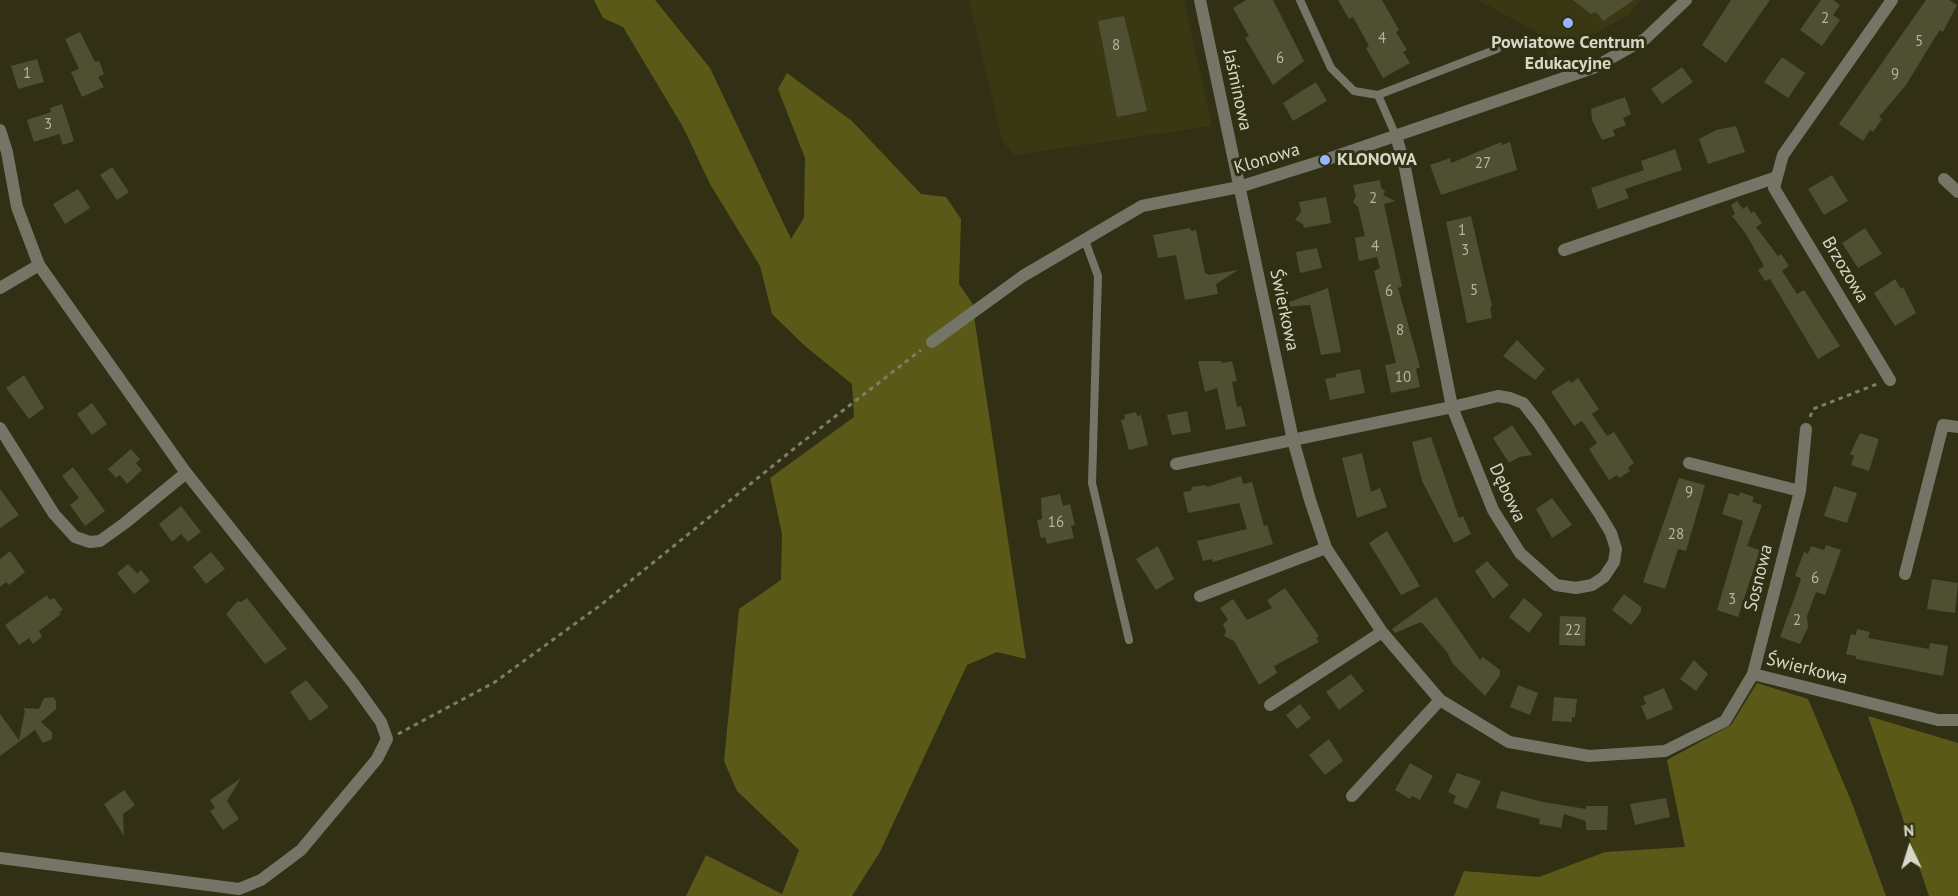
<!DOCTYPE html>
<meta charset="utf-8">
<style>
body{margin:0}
#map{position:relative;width:1958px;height:896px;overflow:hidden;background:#313014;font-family:"PT Sans",sans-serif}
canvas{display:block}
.north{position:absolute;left:1880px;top:818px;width:60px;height:60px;-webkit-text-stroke:4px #313014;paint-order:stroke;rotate:356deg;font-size:16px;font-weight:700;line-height:24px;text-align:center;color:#d7d7c6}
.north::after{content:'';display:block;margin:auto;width:21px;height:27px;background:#d7d7c6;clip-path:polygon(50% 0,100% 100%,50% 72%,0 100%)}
</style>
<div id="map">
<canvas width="1958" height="896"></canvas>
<div class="north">N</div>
</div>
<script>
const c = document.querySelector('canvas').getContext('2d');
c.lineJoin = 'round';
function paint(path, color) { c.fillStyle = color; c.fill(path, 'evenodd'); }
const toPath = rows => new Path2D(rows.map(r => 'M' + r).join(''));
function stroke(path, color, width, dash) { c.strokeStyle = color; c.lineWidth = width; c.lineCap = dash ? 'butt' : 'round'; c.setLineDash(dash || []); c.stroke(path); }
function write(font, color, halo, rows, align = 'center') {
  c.font = font + ' "PT Sans",sans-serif'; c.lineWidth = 6; c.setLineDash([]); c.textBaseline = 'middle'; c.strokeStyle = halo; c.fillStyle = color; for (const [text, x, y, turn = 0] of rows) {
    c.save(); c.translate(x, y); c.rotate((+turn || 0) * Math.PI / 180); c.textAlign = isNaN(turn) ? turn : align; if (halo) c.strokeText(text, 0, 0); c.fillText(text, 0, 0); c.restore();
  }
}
const built = toPath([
 [969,0,1184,0,1212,126,1014,155,1002,140],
 [1478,0,1640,0,1629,15,1549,58,1537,32]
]);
const forest = toPath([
 [594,0,655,0,710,68,791,239,804,218,805,158,778,89,787,73,852,121,921,194,946,197,961,219,959,284,972,303,1026,659,997,652,967,665,880,852,852,896,686,896,706,855,782,894,799,850,737,791,724,761,739,609,781,580,782,534,770,478,854,417,852,384,805,346,772,314,760,266,710,184,683,127,623,27,603,18],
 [1757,683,1808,699,1852,803,1886,896,1454,896,1464,871,1539,877,1605,852,1685,847,1667,760,1731,725],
 [1868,716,1958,743,1958,896,1929,896]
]);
const building = toPath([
 [1246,0,1273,0,1304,61,1273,85,1245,38,1249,36,1233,8],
 [1338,0,1382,0,1399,30,1396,32,1407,50,1403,52,1410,63,1383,78,1366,48,1369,46,1353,17,1349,19],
 [1573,0,1634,0,1603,21,1596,12,1591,14],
 [1731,0,1770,0,1726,63,1702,45],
 [1821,0,1833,0,1840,5,1833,15,1840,20,1822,46,1800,30],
 [1926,0,1949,0,1957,5,1943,32,1940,30,1934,39,1906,85,1879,117,1882,119,1873,132,1870,130,1863,141,1839,124],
 [1124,16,1147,111,1117,117,1098,21],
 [80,32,95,62,99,61,104,74,98,77,104,87,82,97,71,72,79,69,65,39],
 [1782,57,1805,73,1788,98,1764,82],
 [37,59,44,82,18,89,11,66],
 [1682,67,1693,82,1662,104,1651,89],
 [1316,82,1327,101,1293,121,1283,103],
 [1625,97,1631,114,1623,118,1626,125,1613,130,1615,136,1602,140,1592,120,1591,109],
 [62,104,74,141,63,145,59,134,34,142,27,120,51,112,50,108],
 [1736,126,1745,152,1708,164,1699,139,1716,130],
 [1501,142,1502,145,1510,142,1517,170,1441,195,1430,165,1450,158,1451,163],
 [1675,149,1682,170,1625,189,1629,198,1598,209,1591,188,1644,170,1641,161],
 [112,167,129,192,117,200,100,175],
 [1832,175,1848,201,1824,215,1808,189],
 [1380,180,1381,188,1385,191,1383,195,1395,201,1384,204,1402,286,1398,288,1420,367,1416,369,1420,387,1391,393,1385,365,1396,363,1374,271,1380,268,1377,257,1359,261,1355,238,1365,236,1358,207,1353,202,1356,196,1353,185],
 [78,189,90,208,65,224,53,204],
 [1326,197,1331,223,1304,228,1303,224,1295,220,1301,212,1299,202],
 [1737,201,1743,209,1747,206,1751,213,1754,211,1762,223,1756,227,1778,256,1781,254,1789,266,1782,271,1797,294,1804,290,1840,346,1818,359,1770,279,1765,281,1758,270,1764,266,1746,234,1732,216,1735,214,1731,205],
 [1471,216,1492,306,1490,308,1492,318,1467,323,1446,222],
 [1190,228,1191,231,1196,230,1205,273,1209,275,1238,270,1216,284,1218,294,1185,300,1176,255,1158,258,1153,235],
 [1865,228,1882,254,1858,268,1842,243],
 [1317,248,1322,268,1300,273,1296,252],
 [1895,279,1901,289,1903,287,1916,313,1895,326,1874,293],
 [1328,288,1341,352,1321,355,1310,305,1285,307,1284,304],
 [1517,340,1545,369,1535,380,1503,356],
 [1198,361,1221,361,1222,363,1232,361,1237,381,1232,382,1237,407,1241,406,1246,426,1226,430,1217,388,1205,392],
 [1360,369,1365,393,1330,400,1325,379,1336,377,1336,374],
 [24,375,44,408,29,419,6,388],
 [1578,378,1599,409,1592,414,1607,436,1614,432,1634,463,1628,468,1630,471,1619,478,1617,475,1609,480,1589,449,1597,443,1582,421,1574,426,1551,392,1569,380,1571,383],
 [92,403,107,424,92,435,77,414],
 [1187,411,1191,432,1172,435,1167,415],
 [1136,412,1137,416,1141,415,1148,445,1129,450,1121,420,1125,419,1124,415],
 [1512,425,1532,455,1519,457,1509,463,1493,438],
 [1860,433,1879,439,1869,471,1851,465,1854,456,1850,454],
 [1431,437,1459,518,1463,516,1471,534,1454,543,1422,481,1412,442],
 [131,449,140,459,136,463,142,470,127,484,120,475,116,478,108,469],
 [1362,453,1371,492,1380,488,1387,507,1357,518,1342,458],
 [73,467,105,511,85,526,70,505,79,498,62,476],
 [1241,476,1243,484,1252,482,1264,526,1267,525,1273,544,1213,562,1212,559,1203,561,1197,541,1247,529,1239,503,1188,513,1183,492,1191,491,1192,487,1206,485,1207,487],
 [1679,478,1705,485,1686,551,1678,549,1665,589,1643,582],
 [1834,486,1857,493,1847,523,1824,516],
 [0,489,19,515,0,528],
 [1740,492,1754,497,1752,502,1762,505,1747,546,1760,550,1738,617,1717,610,1743,521,1722,514,1729,493,1739,496],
 [1060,494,1063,506,1070,504,1075,525,1071,526,1074,538,1047,544,1045,537,1041,538,1037,520,1042,519,1041,498],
 [1552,498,1572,525,1552,538,1536,509],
 [181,506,201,532,188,542,181,534,172,542,159,524],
 [1387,531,1420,586,1401,595,1369,543],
 [1826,545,1841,550,1825,595,1816,592,1807,616,1808,627,1800,644,1780,637,1799,585,1801,578,1795,576,1804,552,1808,554,1811,546,1824,550],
 [1158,546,1174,579,1156,590,1136,559],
 [10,551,25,572,9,585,6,582,0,587,0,559],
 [211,552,225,569,206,584,193,567],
 [1487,561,1509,585,1493,599,1475,571],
 [128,564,137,573,141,570,150,581,134,594,117,573],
 [1932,579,1958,583,1955,613,1927,609],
 [1285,588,1319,636,1316,638,1319,642,1274,666,1277,673,1259,685,1234,641,1224,636,1226,631,1223,624,1228,620,1220,608,1233,599,1247,620,1272,608,1267,600],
 [1624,594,1641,607,1641,612,1631,625,1612,610],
 [47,595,50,600,54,598,63,610,59,612,61,614,39,631,42,637,33,644,29,638,19,645,5,625],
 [1436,597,1480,660,1483,657,1500,670,1500,675,1485,696,1453,664,1447,652,1421,622,1395,633,1392,629],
 [247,598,287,649,265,664,226,614,238,601,241,602],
 [1524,598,1543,614,1529,633,1509,617],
 [1560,616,1586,617,1585,646,1559,645],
 [1857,629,1870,632,1868,638,1929,649,1930,643,1948,646,1943,676,1856,659,1856,656,1846,654,1851,634,1856,635],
 [1694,660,1708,674,1696,691,1680,679],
 [1351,674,1364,691,1339,710,1326,692],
 [306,680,329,707,310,721,290,692],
 [1518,685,1538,693,1530,715,1510,707],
 [1664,688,1673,709,1647,720,1641,706,1646,704,1643,697],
 [53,697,56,701,56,709,41,722,52,732,52,739,43,743,35,730,0,756,0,714,19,740,25,711,23,708,39,709,44,698],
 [1554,697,1577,699,1575,717,1572,717,1572,722,1552,721],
 [1300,704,1311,718,1297,729,1286,715],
 [1329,739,1343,761,1325,775,1309,755],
 [1410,763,1433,776,1420,800,1412,796,1410,799,1395,790],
 [1457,773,1481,781,1467,809,1453,803,1456,796,1448,792],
 [241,778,227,801,239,819,223,830,210,811,215,808,210,800],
 [124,790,135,805,123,814,124,836,104,804],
 [1501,791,1543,802,1586,809,1586,806,1608,806,1607,830,1586,830,1586,821,1564,814,1561,828,1539,824,1540,819,1496,808],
 [1666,798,1670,817,1635,825,1630,804]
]);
const path = toPath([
 [1810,417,1813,409,1877,384],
 [398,734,495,682,602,604,801,443,921,350]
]);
const service = toPath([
 [1300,0,1331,68,1354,91,1378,95],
 [1396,136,1378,95,1497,49],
 [1084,238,1098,276,1092,483,1129,640]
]);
const minor = toPath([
 [1200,0,1293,440,1310,500,1326,548,1382,632,1440,700,1509,742,1589,756,1665,751,1725,721,1753,674,1800,491,1806,429],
 [0,130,7,152,17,207,39,265,184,470,353,683,381,722,387,739,377,759,301,850,261,880,239,889,0,858],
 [1944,179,1958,192],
 [1564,250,1777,177],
 [0,288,39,265],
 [932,342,1023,276,1142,206,1239,187,1325,160,1593,68,1645,39,1686,0],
 [1890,380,1774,188,1783,155,1892,0],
 [0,428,54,514,75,537,90,542,100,541,125,523,186,473],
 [1689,463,1800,491],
 [1176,464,1452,407,1498,396,1510,398,1523,403,1538,422,1599,513,1611,533,1616,549,1614,562,1604,577,1592,585,1576,588,1556,585,1520,553,1493,510,1452,407,1404,163,1396,136],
 [1905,574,1943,425,1958,427],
 [1200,596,1326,548],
 [1753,674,1938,720,1958,720],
 [1270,705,1382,632],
 [1352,796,1440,700]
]);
const markers = [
 [1568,23,6,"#95b6fd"],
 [1325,160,6,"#95b6fd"]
];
const numberNames = [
 ["2",1825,19],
 ["4",1382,39],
 ["5",1919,42],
 ["8",1116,46],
 ["6",1280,59],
 ["1",27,74],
 ["9",1895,75],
 ["3",48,125],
 ["27",1483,164],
 ["2",1373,199],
 ["1",1462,231],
 ["4",1375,247],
 ["3",1465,251],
 ["5",1474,291],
 ["6",1389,292],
 ["8",1400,331],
 ["10",1403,378],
 ["9",1689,493],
 ["16",1056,523],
 ["28",1676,535],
 ["6",1815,579],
 ["3",1732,600],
 ["2",1797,621],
 ["22",1573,631]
];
const poiNames = [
 ["Powiatowe Centrum",1568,43],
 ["Edukacyjne",1568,64],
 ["KLONOWA",1337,160,"left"]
];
const streetNames = [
 ["Jaśminowa",1237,90,78],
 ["Klonowa",1267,159,-17],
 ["Brzozowa",1845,270,59],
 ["Świerkowa",1284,310,78],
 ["Dębowa",1507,493,65],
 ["Sosnowa",1759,578,-76],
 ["Świerkowa",1807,669,14]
];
paint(built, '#393813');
paint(forest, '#5b5917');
paint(building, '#4f4f32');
stroke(path, '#7e7e67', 3, [4.5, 4.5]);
stroke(service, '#757567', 8);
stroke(minor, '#757567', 12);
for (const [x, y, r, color] of markers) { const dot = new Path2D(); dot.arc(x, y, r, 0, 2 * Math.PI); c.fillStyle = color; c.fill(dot); stroke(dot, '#313014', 2); }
write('15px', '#b5b5a1', null, numberNames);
write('bold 18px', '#d7d7c6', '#313014', poiNames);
write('18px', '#d7d7c6', '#313014', streetNames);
</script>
